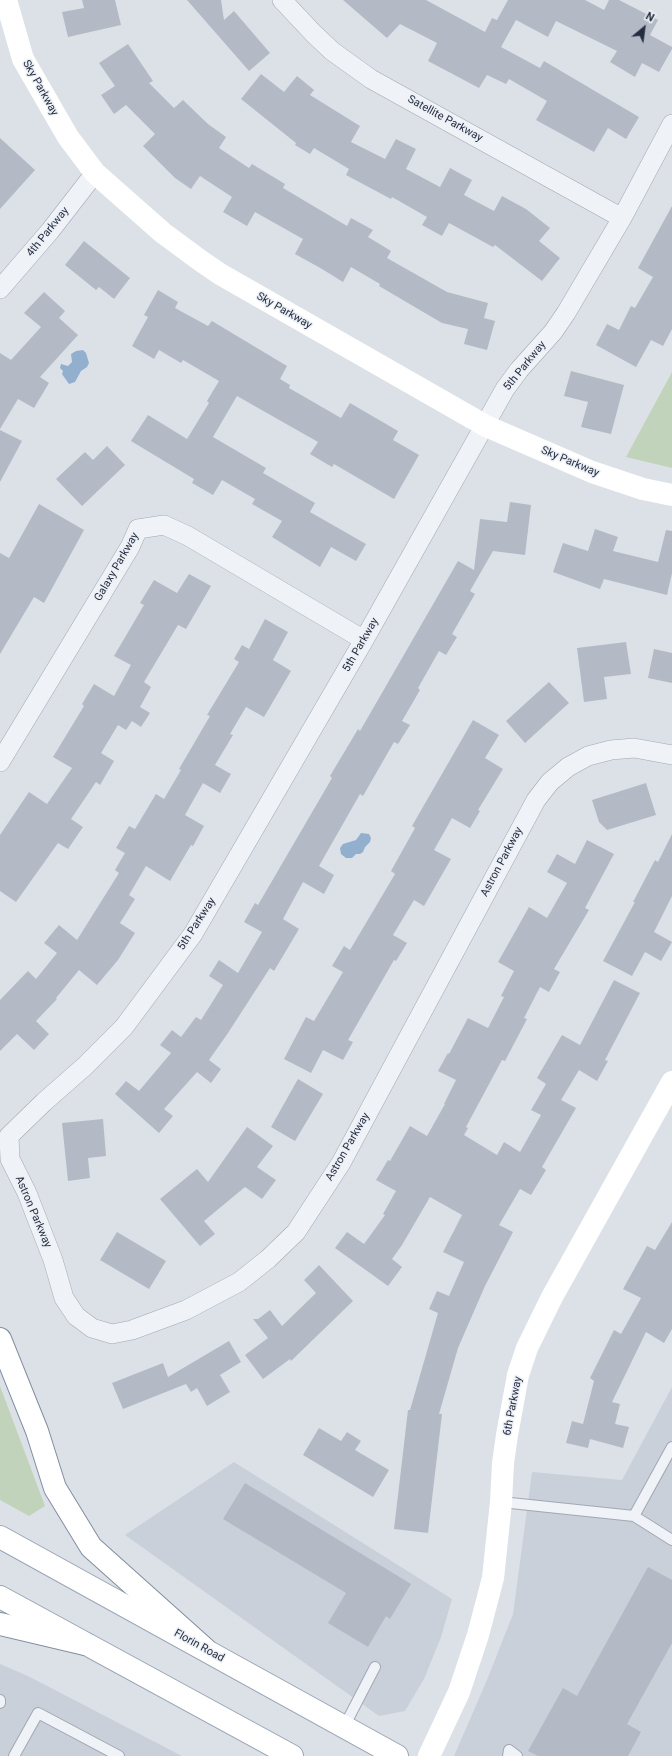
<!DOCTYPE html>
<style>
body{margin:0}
#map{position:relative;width:672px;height:1756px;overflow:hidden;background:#dce1e8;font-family:Roboto,sans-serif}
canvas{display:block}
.north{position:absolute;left:624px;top:8px;width:40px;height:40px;-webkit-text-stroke:3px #ecf0f6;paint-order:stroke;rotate:29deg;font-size:11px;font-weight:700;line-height:16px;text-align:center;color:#242e40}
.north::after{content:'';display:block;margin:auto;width:14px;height:18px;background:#242e40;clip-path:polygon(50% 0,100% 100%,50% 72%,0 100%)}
</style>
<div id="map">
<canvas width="672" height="1756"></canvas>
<div class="north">N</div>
</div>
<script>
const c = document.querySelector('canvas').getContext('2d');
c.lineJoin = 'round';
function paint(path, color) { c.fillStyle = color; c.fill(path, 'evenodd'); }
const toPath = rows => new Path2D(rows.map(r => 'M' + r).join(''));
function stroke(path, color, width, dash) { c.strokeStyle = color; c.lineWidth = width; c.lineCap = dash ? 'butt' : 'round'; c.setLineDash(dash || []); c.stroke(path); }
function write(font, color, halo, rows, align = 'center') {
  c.font = font + ' Roboto,sans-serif'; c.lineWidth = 3; c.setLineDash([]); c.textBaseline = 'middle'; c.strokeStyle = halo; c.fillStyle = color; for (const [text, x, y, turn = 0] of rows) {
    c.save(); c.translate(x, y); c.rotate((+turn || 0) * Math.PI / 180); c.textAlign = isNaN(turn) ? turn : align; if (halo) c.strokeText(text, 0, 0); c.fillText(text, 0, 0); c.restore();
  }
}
const built = toPath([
 [672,1387,672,1756,454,1756,487,1680,513,1614,532,1472,622,1480],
 [234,1462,452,1599,441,1637,424,1679,405,1711,379,1716,125,1535],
 [0,1664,28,1676,182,1756,0,1756]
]);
const green = toPath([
 [672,372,672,468,626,457],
 [0,1386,45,1506,29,1516,0,1500]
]);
const water = toPath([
 [83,350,86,353,89,363,87,367,81,371,75,382,69,384,62,374,63,371,60,368,61,364,68,366,72,362,71,354,76,351],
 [361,833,369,834,371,838,370,842,365,847,363,852,360,854,356,854,352,858,346,858,341,854,340,848,343,844,356,840]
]);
const building = toPath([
 [82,0,115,0,121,25,68,37,62,12,84,8],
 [187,0,221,0,224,20,234,11,270,53,249,71],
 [343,0,426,0,485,32,492,18,497,20,508,0,585,0,604,10,609,0,619,0,658,20,650,35,672,47,672,49,659,72,642,63,635,77,610,62,617,51,556,21,548,37,516,20,501,47,540,68,544,61,639,117,626,139,608,128,594,152,536,120,547,101,509,79,506,84,487,75,479,88,428,61,437,43,400,24,387,38],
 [128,44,153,81,149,83,174,108,183,100,208,124,226,137,219,148,249,168,252,164,285,184,283,188,347,226,351,218,373,230,368,237,391,251,387,258,447,292,488,303,484,318,495,321,487,350,464,344,468,329,442,323,379,286,380,284,351,267,343,282,322,269,295,254,303,239,255,212,247,226,223,212,232,197,200,176,191,189,175,178,143,146,155,134,126,105,114,114,101,95,115,86,99,63],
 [261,74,284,92,297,76,314,90,310,95,360,126,351,142,385,159,396,139,416,149,406,169,440,187,450,168,472,180,464,195,494,211,502,196,526,209,550,228,539,241,560,258,542,281,495,245,493,247,449,223,442,236,422,225,427,217,392,197,391,199,346,175,349,169,314,148,310,154,295,145,296,143,241,99],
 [0,138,35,170,0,209],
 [672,206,672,329,663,346,651,340,636,367,596,345,607,324,619,330,631,306,635,308,653,277,638,268],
 [84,241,130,278,114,299,99,287,96,290,65,265],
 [158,290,178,302,175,308,208,326,212,321,287,366,280,379,290,385,289,388,341,418,350,403,398,431,393,440,419,455,394,499,334,464,332,467,310,454,318,442,237,396,213,437,266,468,263,473,315,503,310,512,366,544,356,561,331,547,320,567,272,537,282,521,252,504,255,499,222,480,213,495,192,483,194,479,131,441,148,415,187,439,209,403,207,401,219,381,183,360,181,363,159,350,154,359,132,346,148,317,144,315],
 [44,292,65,311,59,318,78,335,40,377,49,383,34,408,18,399,0,429,0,353,11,360,41,327,24,313],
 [571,371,624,385,611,434,581,427,588,402,564,396],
 [0,430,22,441,0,482],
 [107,446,125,465,82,506,56,479,85,452,93,460],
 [510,502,531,505,525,555,493,551,470,591,475,594,452,634,457,637,446,655,439,651,418,688,420,690,402,721,410,725,398,744,394,742,363,796,360,794,319,866,334,875,324,894,303,882,283,919,299,929,274,971,270,968,228,1033,209,1060,221,1069,211,1083,197,1072,164,1109,173,1116,159,1133,115,1094,126,1081,139,1091,171,1053,160,1045,172,1030,181,1037,196,1017,201,1020,223,985,209,976,219,960,238,973,262,932,244,922,255,903,258,905,332,778,330,776,358,729,360,731,458,561,474,570,480,519,507,522],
 [39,504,84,530,44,603,34,597,0,654,0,553,9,558],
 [595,529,618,537,613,551,658,562,666,530,672,531,672,573,667,595,604,579,600,589,553,572,563,543,588,551],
 [189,574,211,586,186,629,178,625,144,682,151,687,140,707,150,713,141,727,132,721,126,730,118,725,101,753,114,761,100,785,96,782,71,819,83,827,68,849,58,843,16,902,0,891,0,835,29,792,47,804,72,768,53,757,84,706,82,704,94,684,114,696,131,665,114,656,144,605,140,603,154,580,177,593],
 [265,619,288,632,273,660,291,671,264,717,246,707,230,734,233,735,215,765,231,774,220,793,203,783,185,815,204,826,193,846,191,845,170,881,146,866,129,895,135,899,120,923,135,933,118,960,97,985,79,970,56,998,57,999,36,1021,49,1034,34,1050,17,1034,0,1051,0,1000,28,971,36,979,57,953,44,943,59,925,77,940,119,873,115,870,125,853,116,848,129,826,135,829,156,794,164,799,181,770,179,769,210,716,207,715,239,662,234,659,242,645,249,649],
 [626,642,631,674,604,677,607,699,584,702,577,648],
 [654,649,672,653,672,683,648,678],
 [549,682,569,703,525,743,506,721],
 [473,720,499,735,485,758,503,769,478,810,480,811,470,828,452,818,434,850,451,859,424,906,414,900,393,935,407,943,396,961,394,960,348,1040,353,1042,343,1060,323,1050,311,1073,284,1059,306,1017,314,1021,343,972,332,966,344,946,350,950,395,874,391,871,415,828,412,826],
 [646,783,656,815,607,830,599,822,592,800],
 [672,834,672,896,654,932,672,942,661,961,645,952,632,976,603,961,635,902,633,902,655,860,658,862],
 [587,840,614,854,585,908,589,910,554,969,560,972,549,992,540,987,524,1018,527,1019,505,1061,502,1060,466,1127,468,1128,464,1135,497,1155,504,1142,520,1152,541,1115,531,1110,546,1084,537,1078,562,1035,580,1045,614,980,640,993,605,1060,608,1061,597,1081,579,1070,561,1100,576,1108,542,1167,546,1170,531,1195,520,1189,499,1225,513,1232,485,1286,458,1348,439,1414,442,1414,428,1533,394,1529,408,1410,410,1410,438,1313,429,1309,437,1291,449,1296,464,1262,443,1252,462,1215,430,1197,402,1245,392,1259,402,1267,388,1286,335,1248,347,1232,364,1244,385,1215,383,1214,396,1191,376,1180,388,1160,390,1161,410,1126,427,1136,445,1104,444,1104,456,1080,438,1071,448,1053,449,1054,468,1018,488,1028,504,997,501,996,514,971,498,962,529,907,547,918,567,883,547,872,557,854,575,864],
 [298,1079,323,1094,295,1141,271,1127],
 [103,1119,106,1156,88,1158,90,1178,68,1181,62,1123],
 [247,1127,273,1146,257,1167,276,1180,262,1199,245,1187,204,1221,215,1234,200,1246,160,1199,197,1169,208,1182],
 [672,1222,672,1329,664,1343,646,1332,612,1402,620,1404,615,1424,629,1427,623,1448,590,1439,588,1448,566,1443,572,1421,583,1424,594,1381,590,1378,614,1330,621,1334,641,1298,623,1289,647,1246,655,1250],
 [117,1232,166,1261,149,1289,100,1260],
 [319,1265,353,1301,291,1361,290,1359,263,1379,245,1355,268,1338,253,1319,258,1319,270,1310,282,1326,316,1293,304,1280],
 [229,1341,241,1362,220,1375,230,1392,207,1406,197,1388,191,1392,186,1384,123,1409,112,1383,163,1363,168,1377],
 [319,1428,341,1441,347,1432,361,1441,355,1450,389,1470,373,1497,303,1455],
 [245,1483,411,1584,390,1619,386,1616,368,1647,328,1623,346,1593,223,1519],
 [648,1567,672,1580,672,1643,627,1724,641,1732,628,1756,538,1756,528,1751,563,1688,577,1696]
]);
const lane = toPath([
 [501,1502,634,1516,672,1540],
 [634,1516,672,1447],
 [0,1700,0,1703],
 [344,1727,375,1667],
 [14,1756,38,1713,119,1756],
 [508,1756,509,1750,517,1756]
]);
const street = toPath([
 [282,0,314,34,332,51,371,79,622,218],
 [672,124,622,218,566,313,553,332,519,370,505,389,364,640,193,934,124,1027,85,1066,44,1102,9,1136,10,1159,27,1193,53,1260,64,1298,76,1316,92,1328,112,1334,132,1330,186,1310,239,1282,268,1259,296,1232,341,1163,536,800,550,782,568,767,588,756,611,750,634,748,672,755],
 [0,289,50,231,95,173],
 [0,762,130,547,138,529,164,525,188,536,364,640]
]);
const secondary = toPath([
 [6,0,23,59,68,137,95,173,163,233,201,261,220,274,486,426,592,472,643,489,672,495],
 [429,1756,459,1692,478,1635,493,1578,501,1502,503,1463,507,1435,518,1375,527,1348,552,1297,672,1082]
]);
const primary = toPath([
 [0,1537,397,1756],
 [0,1597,292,1756]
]);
const highway = toPath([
 [0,1339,37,1431,55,1488,91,1547,205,1649],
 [0,1624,85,1644]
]);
const streetNames = [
 ["Sky Parkway",40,88,61],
 ["Satellite Parkway",445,119,29],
 ["4th Parkway",48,232,-51],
 ["Sky Parkway",284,311,30],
 ["5th Parkway",525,366,-51],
 ["Sky Parkway",570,462,23],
 ["Galaxy Parkway",117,567,-60],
 ["5th Parkway",361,645,-60],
 ["Astron Parkway",502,862,-62],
 ["5th Parkway",197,924,-57],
 ["Astron Parkway",348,1147,-60],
 ["Astron Parkway",33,1212,67],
 ["6th Parkway",513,1406,-79],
 ["Florin Road",199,1646,29]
];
paint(built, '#cad0da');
paint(green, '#c2d3bc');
paint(water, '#92afcd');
paint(building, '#b3bac5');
stroke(lane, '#a1a8b2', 12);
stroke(street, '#a1a8b2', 20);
stroke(primary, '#9aa5b5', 24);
stroke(highway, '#828ea0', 24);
stroke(lane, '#eff2f6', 10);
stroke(street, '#eff2f6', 19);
stroke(secondary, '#fff', 22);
stroke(primary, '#fff', 22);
stroke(highway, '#fff', 22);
write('11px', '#242e40', '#ecf0f6', streetNames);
</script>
